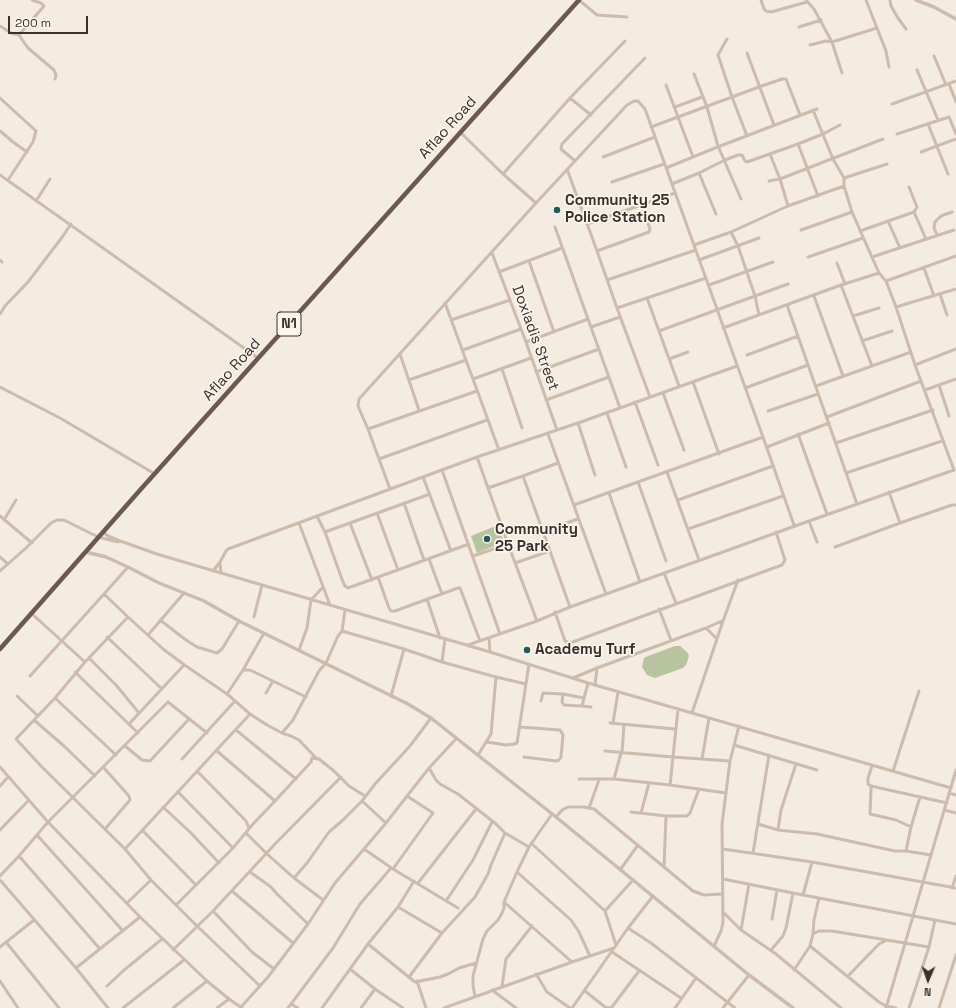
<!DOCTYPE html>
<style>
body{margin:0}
#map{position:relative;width:956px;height:1008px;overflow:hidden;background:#f4ebe1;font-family:"Space Grotesk",sans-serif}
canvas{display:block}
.north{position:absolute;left:908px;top:960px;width:40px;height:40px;-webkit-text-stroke:3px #fbf5ee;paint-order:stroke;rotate:182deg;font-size:11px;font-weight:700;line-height:16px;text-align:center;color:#3b302b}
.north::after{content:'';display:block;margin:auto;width:14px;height:18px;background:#3b302b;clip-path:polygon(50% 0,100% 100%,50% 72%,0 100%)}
.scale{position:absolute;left:8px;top:16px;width:80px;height:18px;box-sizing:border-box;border:2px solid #3b302b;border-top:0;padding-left:5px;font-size:12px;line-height:14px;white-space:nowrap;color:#3b302b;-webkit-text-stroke:3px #fbf5ee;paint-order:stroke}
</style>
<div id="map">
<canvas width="956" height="1008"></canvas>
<div class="north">N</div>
<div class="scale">200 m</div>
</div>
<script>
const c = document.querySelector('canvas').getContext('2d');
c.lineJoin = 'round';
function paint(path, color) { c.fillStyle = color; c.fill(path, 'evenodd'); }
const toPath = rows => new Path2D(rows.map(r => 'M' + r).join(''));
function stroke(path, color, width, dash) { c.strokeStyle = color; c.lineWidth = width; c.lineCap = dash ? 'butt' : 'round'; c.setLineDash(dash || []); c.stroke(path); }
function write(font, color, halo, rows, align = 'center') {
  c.font = font + ' "Space Grotesk",sans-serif'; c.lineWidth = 3.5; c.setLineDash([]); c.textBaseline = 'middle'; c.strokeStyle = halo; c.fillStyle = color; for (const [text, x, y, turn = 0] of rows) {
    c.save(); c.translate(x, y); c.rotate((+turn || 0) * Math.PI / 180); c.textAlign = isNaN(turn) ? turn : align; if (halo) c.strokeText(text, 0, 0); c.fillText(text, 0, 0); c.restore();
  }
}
const green = toPath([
 [498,525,504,542,477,553,471,536],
 [675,646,680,646,687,652,689,656,686,665,683,668,655,678,647,675,642,667,644,658,648,656]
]);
const minor = toPath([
 [579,0,597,15,627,17],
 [761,0,764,9,766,11,771,12,807,2],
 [806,0,814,9,832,42,842,73],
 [866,0,886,51,889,67],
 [890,0,891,6,898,18,906,29],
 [0,26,11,33,19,35,28,48,54,70,56,75,55,79],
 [799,27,821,20],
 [19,35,44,6,41,3,32,0],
 [810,45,826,41,832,42,877,28],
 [747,53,774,125],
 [934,56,946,85],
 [917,70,938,120],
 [694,74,707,107,718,146,741,199],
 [949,84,956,102],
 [666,85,693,157],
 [0,98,36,131,33,142,8,180],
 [570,98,625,41],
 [892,104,956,81],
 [675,107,702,97],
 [928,124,948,174],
 [651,127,732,97,718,55,727,39],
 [0,131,13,142,27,152],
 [460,132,503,174,536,203],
 [897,134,949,117,956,134],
 [747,136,732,97,759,87,782,79,786,79,800,115],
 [798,144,818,196],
 [921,152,956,139],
 [770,154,780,179,788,206],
 [603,157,655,137],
 [575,161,561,149,562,144,645,58],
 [666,168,715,148,817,109],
 [567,169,597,251],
 [699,173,725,160,738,155,742,155,745,161,747,162,798,144,823,134,840,125],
 [503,174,570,98,591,115],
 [0,175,258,358],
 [844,178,887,164],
 [769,181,780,179,821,163,883,139],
 [612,182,664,164],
 [672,184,699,173,716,214],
 [36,201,50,179],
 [642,205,650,229,649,232,597,251,617,308,647,298],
 [914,212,926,239],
 [888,221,900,248],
 [587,224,675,193],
 [555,227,620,408],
 [801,230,852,212],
 [860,231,914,212,917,207,909,187],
 [731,232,738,246,755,296,759,315],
 [937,235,934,228,935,222,941,216,952,212],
 [694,245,731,232,788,206,844,186],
 [492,253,526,342,557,430],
 [808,257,863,238],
 [872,257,954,230],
 [0,260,2,262],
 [699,260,759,238],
 [529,261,554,332],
 [837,263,845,284],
 [924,268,934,296],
 [499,272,562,248],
 [706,278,647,298,659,331,788,284],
 [607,280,696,250],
 [886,281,956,256],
 [709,285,773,262],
 [841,285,872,366],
 [940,294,947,315],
 [814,296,843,376],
 [445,303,499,450],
 [787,305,857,504],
 [896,307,956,289],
 [617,308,650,397],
 [0,314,5,306,28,282,63,236,71,224],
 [853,316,879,308],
 [451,320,510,300],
 [591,327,620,317],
 [723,328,841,285,879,273,852,212,844,186,844,178,833,159,813,110],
 [659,331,679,386],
 [862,341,892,331],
 [526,342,588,319],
 [463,350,521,329],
 [400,354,419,410],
 [747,355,798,336],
 [669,359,688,352],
 [915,365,956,349],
 [502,369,522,428],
 [536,372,599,349],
 [473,379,531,358],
 [409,380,466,360],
 [693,382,719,454],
 [939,385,949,416],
 [816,386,911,352],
 [0,387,60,418,155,474],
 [745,388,808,365],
 [925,390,956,379],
 [663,393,684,450],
 [546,400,609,377],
 [635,402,658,465],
 [768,411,818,394],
 [607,413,626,467],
 [827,417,921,381],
 [578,423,595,475],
 [368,429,477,391],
 [548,434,606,594],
 [798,434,827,514],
 [763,437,794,525],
 [836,443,933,410],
 [767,447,829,423],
 [477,457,508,544,537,621],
 [379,459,487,420],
 [442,470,500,634],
 [667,472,699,560],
 [846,473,942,441],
 [523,476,558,463],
 [423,477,451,551],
 [638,482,666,561],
 [488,488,523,476,570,607],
 [390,489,368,429,358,406,359,399,536,203,627,105,634,101,638,101,645,109,763,437,574,505],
 [609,493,640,582],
 [678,500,773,466],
 [404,503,424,560],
 [377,513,398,570],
 [0,516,32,543],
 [317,516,325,532,343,582,345,586,348,588,469,544],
 [4,520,16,500],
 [299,523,330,605],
 [350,523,372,580],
 [900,523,952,505,956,505],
 [688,529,783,496],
 [543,531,578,519],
 [103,532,108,536,120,541,160,555,490,652,588,683,692,713,951,788],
 [325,532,430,494],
 [817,542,809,521,954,470,915,365,896,307,886,281,879,273],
 [835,547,900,523,889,492],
 [473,556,508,544],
 [0,557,8,564],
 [429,559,442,594],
 [220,562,221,573],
 [515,563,550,551],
 [0,571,26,548,51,523,57,520,64,520,98,537,118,542],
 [213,571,220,562,226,551,228,549,477,457,578,423,737,366],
 [664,573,676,603],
 [378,577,389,608,391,611,395,611,458,588,460,588,480,641],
 [427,599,440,638],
 [659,609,671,640],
 [555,612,565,641,570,643,782,565,785,560,776,532],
 [31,613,85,662,128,617,104,594,128,567],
 [128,617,163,649,186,666,227,694,250,714,267,725,282,733,291,736,299,740,317,759],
 [254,617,262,585],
 [160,620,186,640,197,647,217,653,222,649,239,621],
 [342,631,404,649,442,662,445,639],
 [148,635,184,593],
 [107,637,162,689],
 [489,638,490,652],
 [717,639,706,628,722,621],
 [468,645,537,621,570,607,809,521],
 [299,650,307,628,311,600,323,587],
 [89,658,116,685,139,713],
 [85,662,55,698,16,739,41,766,125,849,151,880,197,926,260,986],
 [442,662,496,677,526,684],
 [243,670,250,670,306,697],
 [75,672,138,733],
 [30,676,104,594],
 [573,678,597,668,706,628],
 [595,685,597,668],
 [266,693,273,681],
 [227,694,243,670,264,633],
 [563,694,584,698],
 [17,696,38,716],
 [391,696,404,649],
 [55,698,116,755],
 [541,701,543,693,563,694,562,702,564,705,582,706,588,683],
 [582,706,591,707],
 [692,713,723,621,738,580],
 [34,720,64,746,95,776],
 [610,723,675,729],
 [613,723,618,692],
 [129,724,184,665],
 [520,727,560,730,563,735,561,757,559,760,556,761,524,757],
 [236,730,296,779],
 [282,733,293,720,319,671,326,663,338,636,342,631,345,610],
 [487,742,506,745,514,744,517,743,529,664],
 [734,745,817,770],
 [125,746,142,760,150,761,189,719],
 [605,751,673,757,678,709],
 [622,753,624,724],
 [478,755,491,734,496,677],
 [182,759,235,701],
 [702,759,709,718],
 [872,766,868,778,868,784,871,786,871,790,870,814,896,820,911,827],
 [0,767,48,822,140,917,207,981,229,999,242,1008],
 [104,768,129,796,130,800,105,829],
 [429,768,436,780,440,784,458,794,496,824,505,833,529,847],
 [197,771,246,821,249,828],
 [893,771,919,691],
 [579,779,614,779,670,785,726,793,730,761],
 [614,779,621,753],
 [670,785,673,757,730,761,739,726],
 [0,786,8,777],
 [871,786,947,803],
 [178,792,233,848],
 [949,793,956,795],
 [275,801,311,762,312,758,319,759,334,771,349,786,365,796],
 [362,801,386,823],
 [163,807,191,833,219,863],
 [589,808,599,780],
 [944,810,956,813],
 [631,812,666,816,687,816,690,813,699,789],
 [641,813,649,783],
 [556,817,562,810,568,807,584,807,594,809,693,891,704,895,723,894],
 [758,824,778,830,817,834,895,851,906,851,931,855],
 [0,830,29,800],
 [142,830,196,885],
 [778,830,781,810,796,764],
 [246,833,267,854,294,878,323,900],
 [37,835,123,931],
 [531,843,605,911,616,945],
 [125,849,250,714],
 [364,849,393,869,458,908],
 [723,849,812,862],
 [906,851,911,827,920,797],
 [753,853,769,755],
 [19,856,100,949],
 [664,867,666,816],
 [393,869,433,813,407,796],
 [620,870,638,845],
 [250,872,271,887,277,894,308,924],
 [517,872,571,920,579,932,590,956],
 [0,876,19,856,48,822,168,702,207,733],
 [294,878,307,863,329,832,343,820,362,801,375,784,410,746,431,718],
 [723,879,803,895],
 [0,880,76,968,108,1008],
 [418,883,476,809],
 [952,888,956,876],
 [956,888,812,862,803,895,956,924],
 [232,891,293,943],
 [446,901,473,860,492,822],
 [504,902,572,962,614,948],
 [127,903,151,880],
 [176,905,233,848,253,824,275,801,217,751],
 [398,907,442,933],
 [213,911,252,952,274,969],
 [605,911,633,880],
 [724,913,741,930,776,954,841,1008],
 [772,919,777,890],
 [628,928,651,943,735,1008],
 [741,930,749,884],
 [813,934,814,920,819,898],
 [6,942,59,1008],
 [368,944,415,982,440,977,448,974,459,968,476,963],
 [714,946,721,931,723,922,722,824,726,793],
 [810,946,879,1002,886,1006,896,1008],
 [0,947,34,920],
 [173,950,213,911,276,843,341,777],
 [771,950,783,936,786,928,793,893],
 [612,952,681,998],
 [76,968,140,917],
 [350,969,375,989,403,1008],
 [794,970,810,946,813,934,819,931,832,931,929,947],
 [536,974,547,992,570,1008],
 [848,976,879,944,885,941],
 [409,977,442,933,475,897,488,874,491,865,505,833],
 [0,981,18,1008],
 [417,981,426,1008],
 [107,986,123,971,162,939],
 [502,986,506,959,532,926],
 [492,990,516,1008],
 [585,991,605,1007,609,1008,612,1007,639,971],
 [475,996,473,986,473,976,483,939,487,931,498,920,502,913,504,908,504,902,517,872,529,847,552,814],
 [291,1004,298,1008],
 [241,1007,268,977,308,924,335,883,386,823,429,768,456,739],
 [123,1008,184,960],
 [173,1008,207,981],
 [217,1008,229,999],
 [288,1008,333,948,360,904,391,868],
 [322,1008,368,944,398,907,414,881],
 [361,1008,375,989],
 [444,1008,572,962],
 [572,1008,628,928,653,896],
 [675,1008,696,978],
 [723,1008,749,975],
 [886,1008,956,770],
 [909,1008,929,947,935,920],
 [939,1008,956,955]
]);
const tertiary = toPath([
 [916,0,934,7,956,19],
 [86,552,106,557,128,567,159,583,204,601,239,621,408,704,431,718,556,817,749,975,793,1008]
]);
const trunk = toPath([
 [0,649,141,489,579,0]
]);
const markers = [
 [557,210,4,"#1f5a5e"],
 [487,539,4,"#1f5a5e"],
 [527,650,4,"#1f5a5e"]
];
const shields = [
 [289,324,24]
];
const shieldNames = [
 ["N1",289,324]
];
const streetNames = [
 ["Aflao Road",448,128,-48],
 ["Doxiadis Street",535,338,70],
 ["Aflao Road",232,370,-48]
];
const poiNames = [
 ["Community 25",565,201],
 ["Police Station",565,218],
 ["Community",495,530],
 ["25 Park",495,547],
 ["Academy Turf",535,650]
];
paint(green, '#b8c4a0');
stroke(minor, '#cdbbac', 3);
stroke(tertiary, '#cdbbac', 3.5);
stroke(trunk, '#6c584f', 4.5);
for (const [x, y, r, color] of markers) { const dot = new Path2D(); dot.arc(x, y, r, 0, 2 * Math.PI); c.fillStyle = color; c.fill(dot); stroke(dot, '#fbf5ee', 1.5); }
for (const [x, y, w] of shields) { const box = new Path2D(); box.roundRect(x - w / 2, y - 12, w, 24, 3); c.fillStyle = '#fbf5ee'; c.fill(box); stroke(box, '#3b302b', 1); }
write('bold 14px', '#3b302b', null, shieldNames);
write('15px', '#3b302b', '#fbf5ee', streetNames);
write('bold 15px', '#3b302b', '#fbf5ee', poiNames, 'left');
</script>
